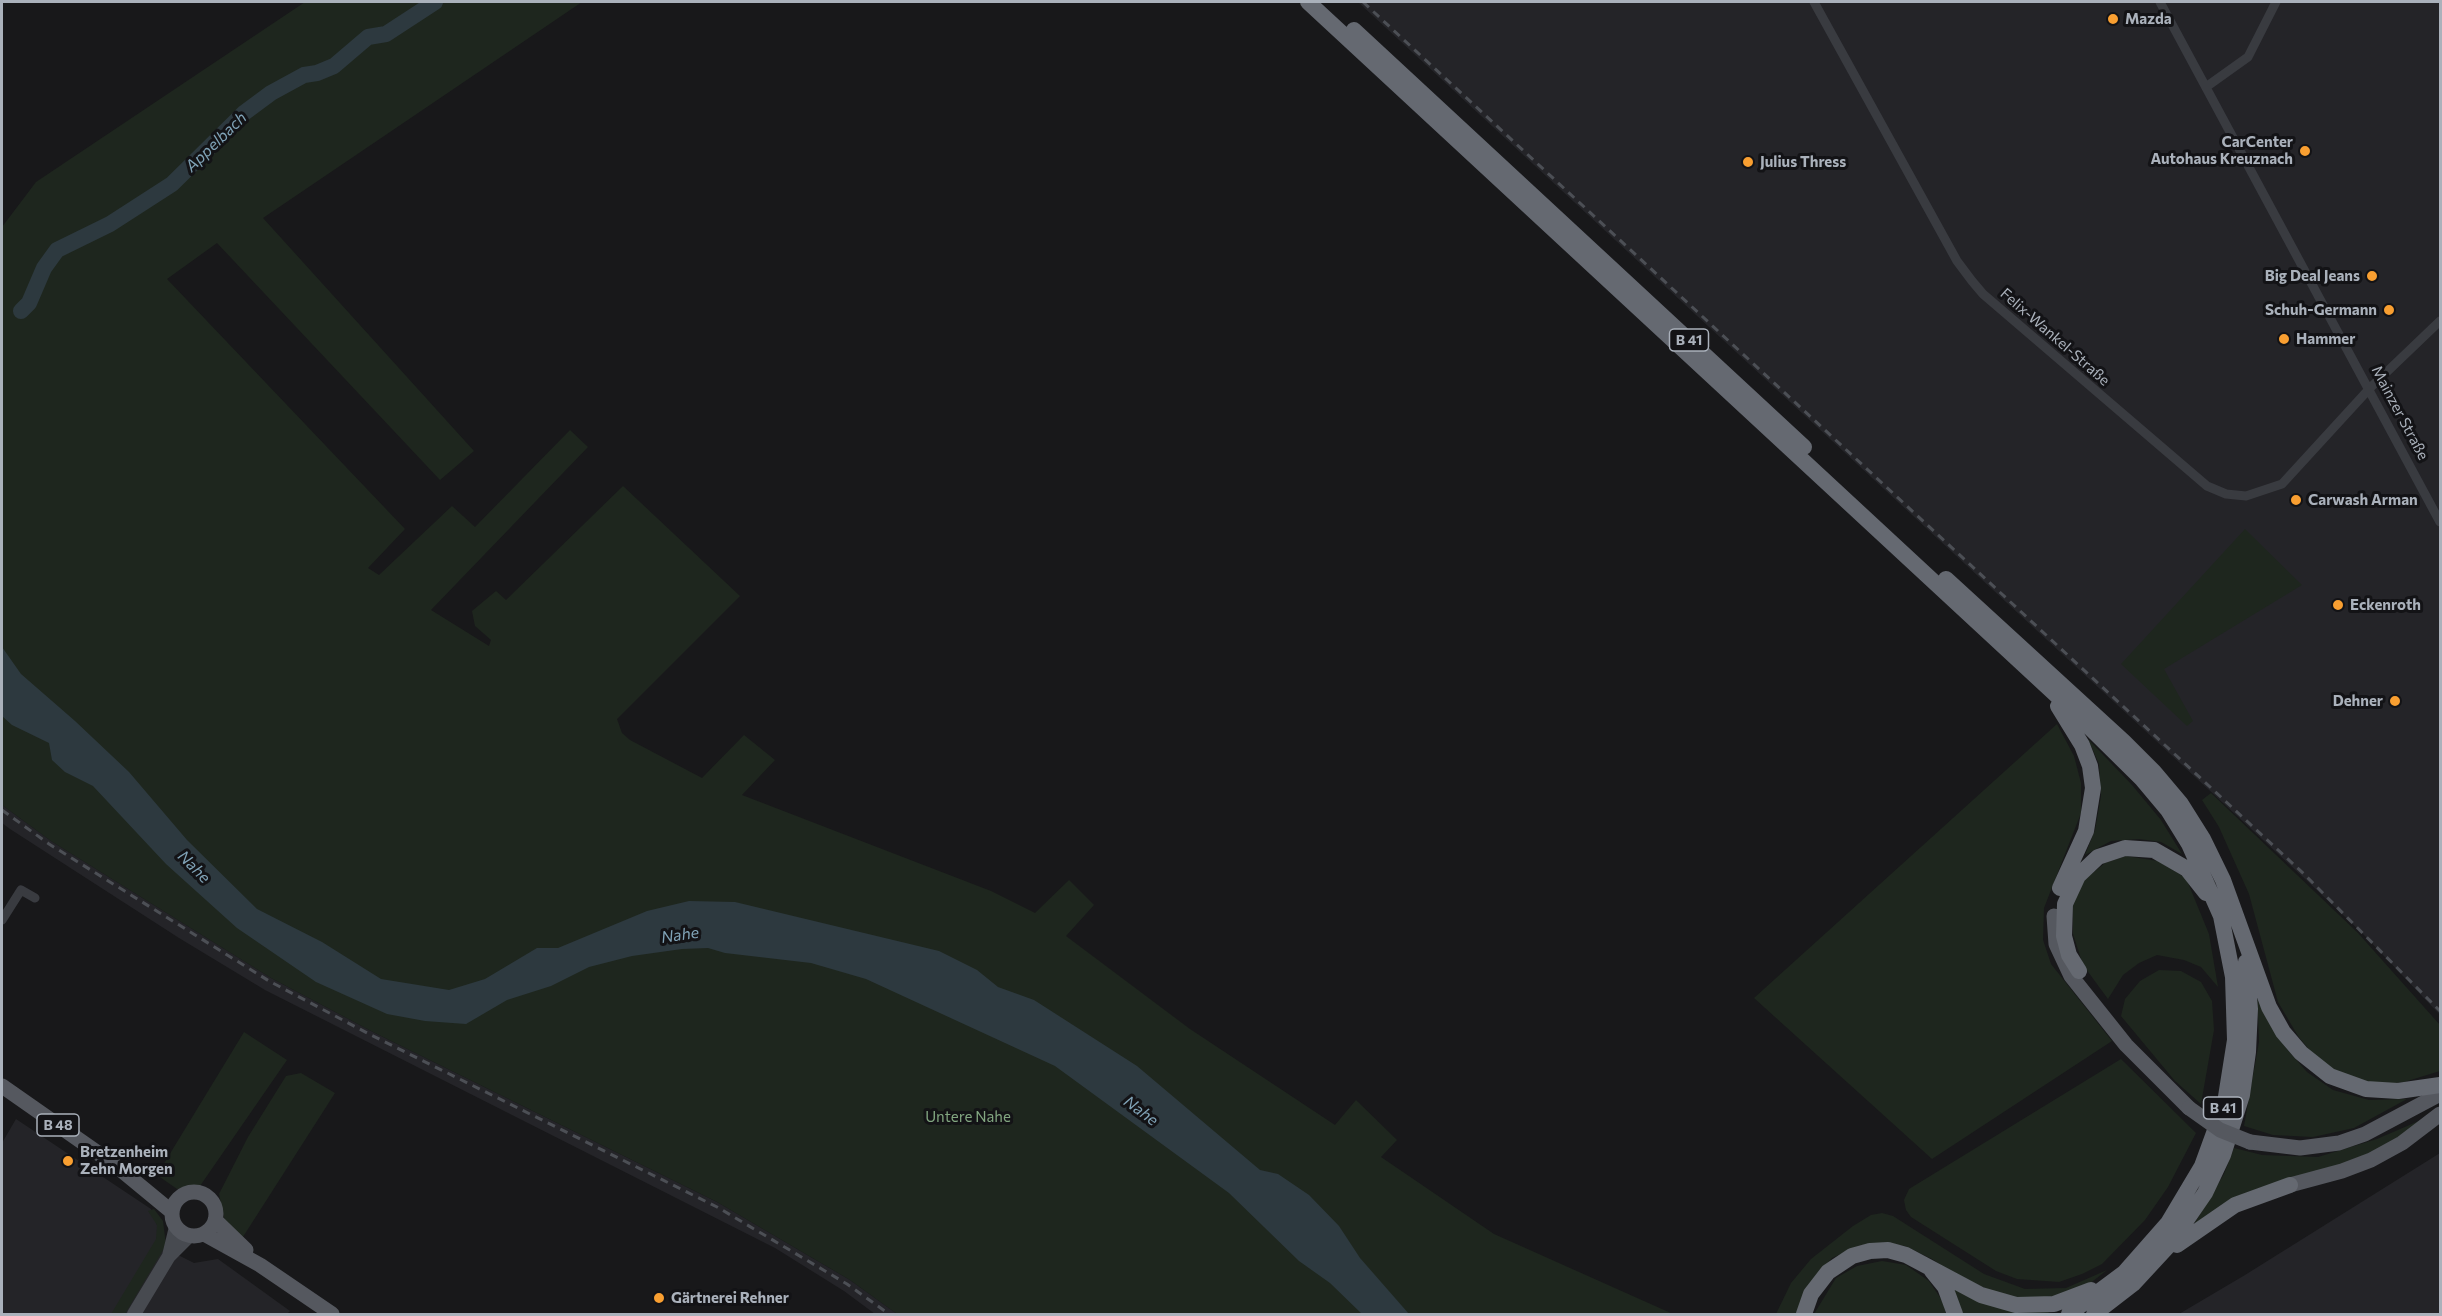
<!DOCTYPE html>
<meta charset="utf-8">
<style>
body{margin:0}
#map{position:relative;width:2442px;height:1316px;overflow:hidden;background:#18181a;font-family:Commissioner,sans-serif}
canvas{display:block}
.frame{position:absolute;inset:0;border:3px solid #aab1bb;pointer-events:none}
</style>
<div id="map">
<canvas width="2442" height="1316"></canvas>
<div class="frame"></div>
</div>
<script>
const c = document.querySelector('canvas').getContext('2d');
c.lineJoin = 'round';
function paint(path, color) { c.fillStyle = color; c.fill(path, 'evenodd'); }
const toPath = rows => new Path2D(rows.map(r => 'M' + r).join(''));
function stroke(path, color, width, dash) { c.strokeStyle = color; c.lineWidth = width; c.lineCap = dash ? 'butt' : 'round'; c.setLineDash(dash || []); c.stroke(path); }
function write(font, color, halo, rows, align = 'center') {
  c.font = font + ' Commissioner,sans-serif'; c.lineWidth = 6; c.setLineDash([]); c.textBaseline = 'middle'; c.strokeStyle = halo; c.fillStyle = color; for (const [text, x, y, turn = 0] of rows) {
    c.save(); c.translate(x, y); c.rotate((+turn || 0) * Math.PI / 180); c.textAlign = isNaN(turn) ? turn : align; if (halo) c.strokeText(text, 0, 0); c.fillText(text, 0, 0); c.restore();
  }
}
const built = toPath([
 [1358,2,2440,2,2440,1015,2363,934,2303,877],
 [2,805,51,841,271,978,373,1032,717,1202,850,1280,897,1314,875,1314,844,1291,775,1248,265,990,179,938,10,829,2,823],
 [16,1119,151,1209,166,1249,194,1263,218,1259,290,1311,287,1314,2,1314,2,1143],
 [2440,1153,2440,1314,2179,1314,2245,1275]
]);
const green = toPath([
 [305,2,582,2,263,218,474,451,440,480,217,243,167,279,405,529,368,568,379,575,452,506,475,527,570,430,588,447,431,610,489,646,491,640,475,626,472,611,496,591,506,600,623,486,740,596,617,719,622,733,630,740,702,778,744,735,775,760,742,795,991,891,1035,913,1069,880,1094,905,1066,936,1190,1029,1335,1125,1356,1100,1397,1140,1381,1157,1494,1234,1673,1314,897,1314,850,1280,717,1202,373,1032,271,978,51,841,2,805,2,227,36,182],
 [2245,529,2302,585,2164,669,2193,721,2187,726,2121,664],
 [2057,724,2074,756,2081,783,2081,813,2044,908,2043,940,2051,964,2112,1041,1932,1159,1754,998],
 [2088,739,2132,785,2161,820,2182,854,2161,842,2139,839,2111,841,2085,855,2095,830,2101,796,2099,764],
 [2211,793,2358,933,2440,1025,2440,1071,2404,1082,2380,1085,2342,1076,2317,1059,2298,1036,2278,1002,2249,894,2219,827,2202,800],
 [2126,856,2158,861,2186,878,2209,934,2218,987,2201,967,2184,960,2157,955,2139,963,2123,975,2108,999,2083,965,2073,934,2073,901,2084,880,2105,863],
 [2159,970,2181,971,2201,982,2212,1001,2214,1030,2201,1104,2175,1081,2121,1016,2125,999,2140,981],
 [2257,991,2269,1020,2286,1048,2307,1072,2333,1090,2369,1100,2407,1099,2354,1128,2313,1137,2273,1135,2244,1126,2259,1042],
 [244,1032,287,1060,200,1186,177,1189,157,1175],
 [2121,1059,2196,1133,2168,1187,2145,1220,2102,1264,2082,1274,2059,1282,2017,1279,1996,1271,1911,1217,1906,1210,1904,1200,1909,1189],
 [301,1073,335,1093,241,1240,225,1222,219,1194,248,1137,286,1076],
 [2428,1117,2397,1139,2360,1160,2193,1226,2224,1174,2234,1148,2262,1155,2318,1157,2377,1139],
 [154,1209,163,1221,166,1245,125,1314,111,1314,156,1239,157,1225,148,1211],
 [1882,1213,1893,1216,1984,1274,2025,1289,2066,1288,2107,1270,2088,1285,2065,1296,2010,1299,1956,1275,1932,1259,1905,1246,1883,1243,1858,1246,1832,1258,1815,1276,1797,1314,1776,1314,1791,1283,1811,1259,1853,1226,1871,1215],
 [1882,1261,1906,1265,1929,1281,1943,1302,1946,1314,1814,1314,1836,1278,1857,1266],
 [1946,1279,2054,1310,2046,1314,1959,1314]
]);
const water = toPath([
 [2,647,21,674,75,721,129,772,187,840,257,909,322,942,381,979,449,990,485,979,537,948,558,948,647,911,689,901,735,902,939,951,977,970,998,987,1034,1000,1137,1066,1260,1170,1278,1174,1309,1195,1339,1226,1360,1258,1409,1314,1362,1314,1330,1283,1299,1261,1229,1193,1055,1066,866,979,811,963,725,953,708,948,682,949,632,956,589,967,551,986,507,1000,466,1024,425,1021,387,1014,316,982,237,928,166,864,93,786,65,772,52,760,49,743,12,725,2,716]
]);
const river = toPath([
 [21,311,29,303,44,268,57,250,110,224,172,184,244,113,271,93,304,75,317,73,334,66,368,37,386,34,435,2]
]);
const street = toPath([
 [1814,2,1957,261,1972,281,1983,294,2207,486,2226,494,2246,496,2282,484,2370,388,2440,321],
 [2160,2,2440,522],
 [2206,87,2248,57,2276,2],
 [2,920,21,890,35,898]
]);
const secondary = toPath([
 [169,1256,189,1236],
 [134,1314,169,1256,176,1227]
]);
const primary = toPath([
 [2054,916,2056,944,2071,976,2126,1045,2189,1108],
 [2,1086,115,1165,172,1212],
 [2250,1142,2300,1148,2339,1143,2365,1134,2440,1094],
 [2290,1185,2342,1171,2371,1160,2402,1143,2440,1114],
 '172 1214a22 22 0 1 1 44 0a22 22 0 1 1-44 0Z',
 [215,1220,246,1250],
 [204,1234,260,1265,332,1314]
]);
const highway = toPath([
 [1308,2,2069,707,2142,779,2168,810,2189,844,2221,916,2233,977,2235,1040,2225,1103,2202,1166,2168,1223,2124,1273,2069,1314],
 [1354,30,1804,447],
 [1946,579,2124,742,2154,772,2181,804,2203,839,2223,880,2269,1007,2283,1032,2301,1053,2330,1076,2366,1089,2398,1091,2440,1085],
 [2058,706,2082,745,2090,766,2093,788,2086,831,2060,888],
 [2079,971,2069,955,2064,936,2065,904,2078,876,2098,857,2125,848,2154,850,2187,869,2206,893],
 [2177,1245,2235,1205,2290,1185],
 [1932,1271,1945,1287,1955,1314],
 [1804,1314,1811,1294,1828,1272,1852,1256,1870,1251,1888,1250,1906,1255,1981,1295,2016,1305,2054,1304,2091,1290],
 [2094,1314,2133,1284,2170,1244,2205,1193,2223,1155,2242,1095,2248,1052,2250,1009,2246,962]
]);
const rail = toPath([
 [1363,2,2304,874,2440,1011],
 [2,810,49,844,269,981,371,1035,717,1207,847,1284,889,1314]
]);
const primaryBridge = toPath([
 [2189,1108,2220,1130,2250,1142]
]);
const markers = [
 [2113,19,6,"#f99f31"],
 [2305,151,6,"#f99f31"],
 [1748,162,6,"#f99f31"],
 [2372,276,6,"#f99f31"],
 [2389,310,6,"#f99f31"],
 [2284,339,6,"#f99f31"],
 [2296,500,6,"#f99f31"],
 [2338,605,6,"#f99f31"],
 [2395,701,6,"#f99f31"],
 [68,1161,6,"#f99f31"],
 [659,1298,6,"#f99f31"]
];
const shields = [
 [1689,340,39],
 [2223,1108,39],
 [58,1125,42]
];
const shieldNames = [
 ["B 41",1689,340],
 ["B 41",2223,1108],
 ["B 48",58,1125]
];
const poiNames = [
 ["Mazda",2125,19],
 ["CarCenter",2293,142,"right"],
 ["Autohaus Kreuznach",2293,159,"right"],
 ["Julius Thress",1760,162],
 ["Big Deal Jeans",2360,276,"right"],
 ["Schuh-Germann",2377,310,"right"],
 ["Hammer",2296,339],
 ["Carwash Arman",2308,500],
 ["Eckenroth",2350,605],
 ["Dehner",2383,701,"right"],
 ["Bretzenheim",80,1152],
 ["Zehn Morgen",80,1169],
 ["Gärtnerei Rehner",671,1298]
];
const streetNames = [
 ["Felix-Wankel-Straße",2055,337,41],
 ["Mainzer Straße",2400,413,62]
];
const parkNames = [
 ["Untere Nahe",968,1117]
];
const waterNames = [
 ["Appelbach",216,142,-44],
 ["Nahe",194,867,45],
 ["Nahe",680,935,-8],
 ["Nahe",1141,1111,37]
];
paint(built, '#242428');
paint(green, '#1e261e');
paint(water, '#2d393f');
stroke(river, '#2d393f', 16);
stroke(street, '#393b40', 9);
stroke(secondary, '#474a50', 14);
stroke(primary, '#55585f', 15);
stroke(highway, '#656971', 16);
stroke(rail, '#4c4f55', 3, [8, 6]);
stroke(primaryBridge, '#55585f', 15);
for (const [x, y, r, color] of markers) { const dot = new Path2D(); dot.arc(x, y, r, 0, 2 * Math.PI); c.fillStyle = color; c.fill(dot); stroke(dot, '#131316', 2); }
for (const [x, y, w] of shields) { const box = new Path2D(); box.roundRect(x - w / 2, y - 11, w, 22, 4.5); c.fillStyle = '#131316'; c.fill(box); stroke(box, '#aab1bb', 1.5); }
write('bold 14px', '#aab1bb', null, shieldNames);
write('bold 15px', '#aab1bb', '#131316', poiNames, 'left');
write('15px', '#aab1bb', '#131316', streetNames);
write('15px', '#82a680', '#131316', parkNames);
write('italic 16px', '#80a3b7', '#131316', waterNames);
</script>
